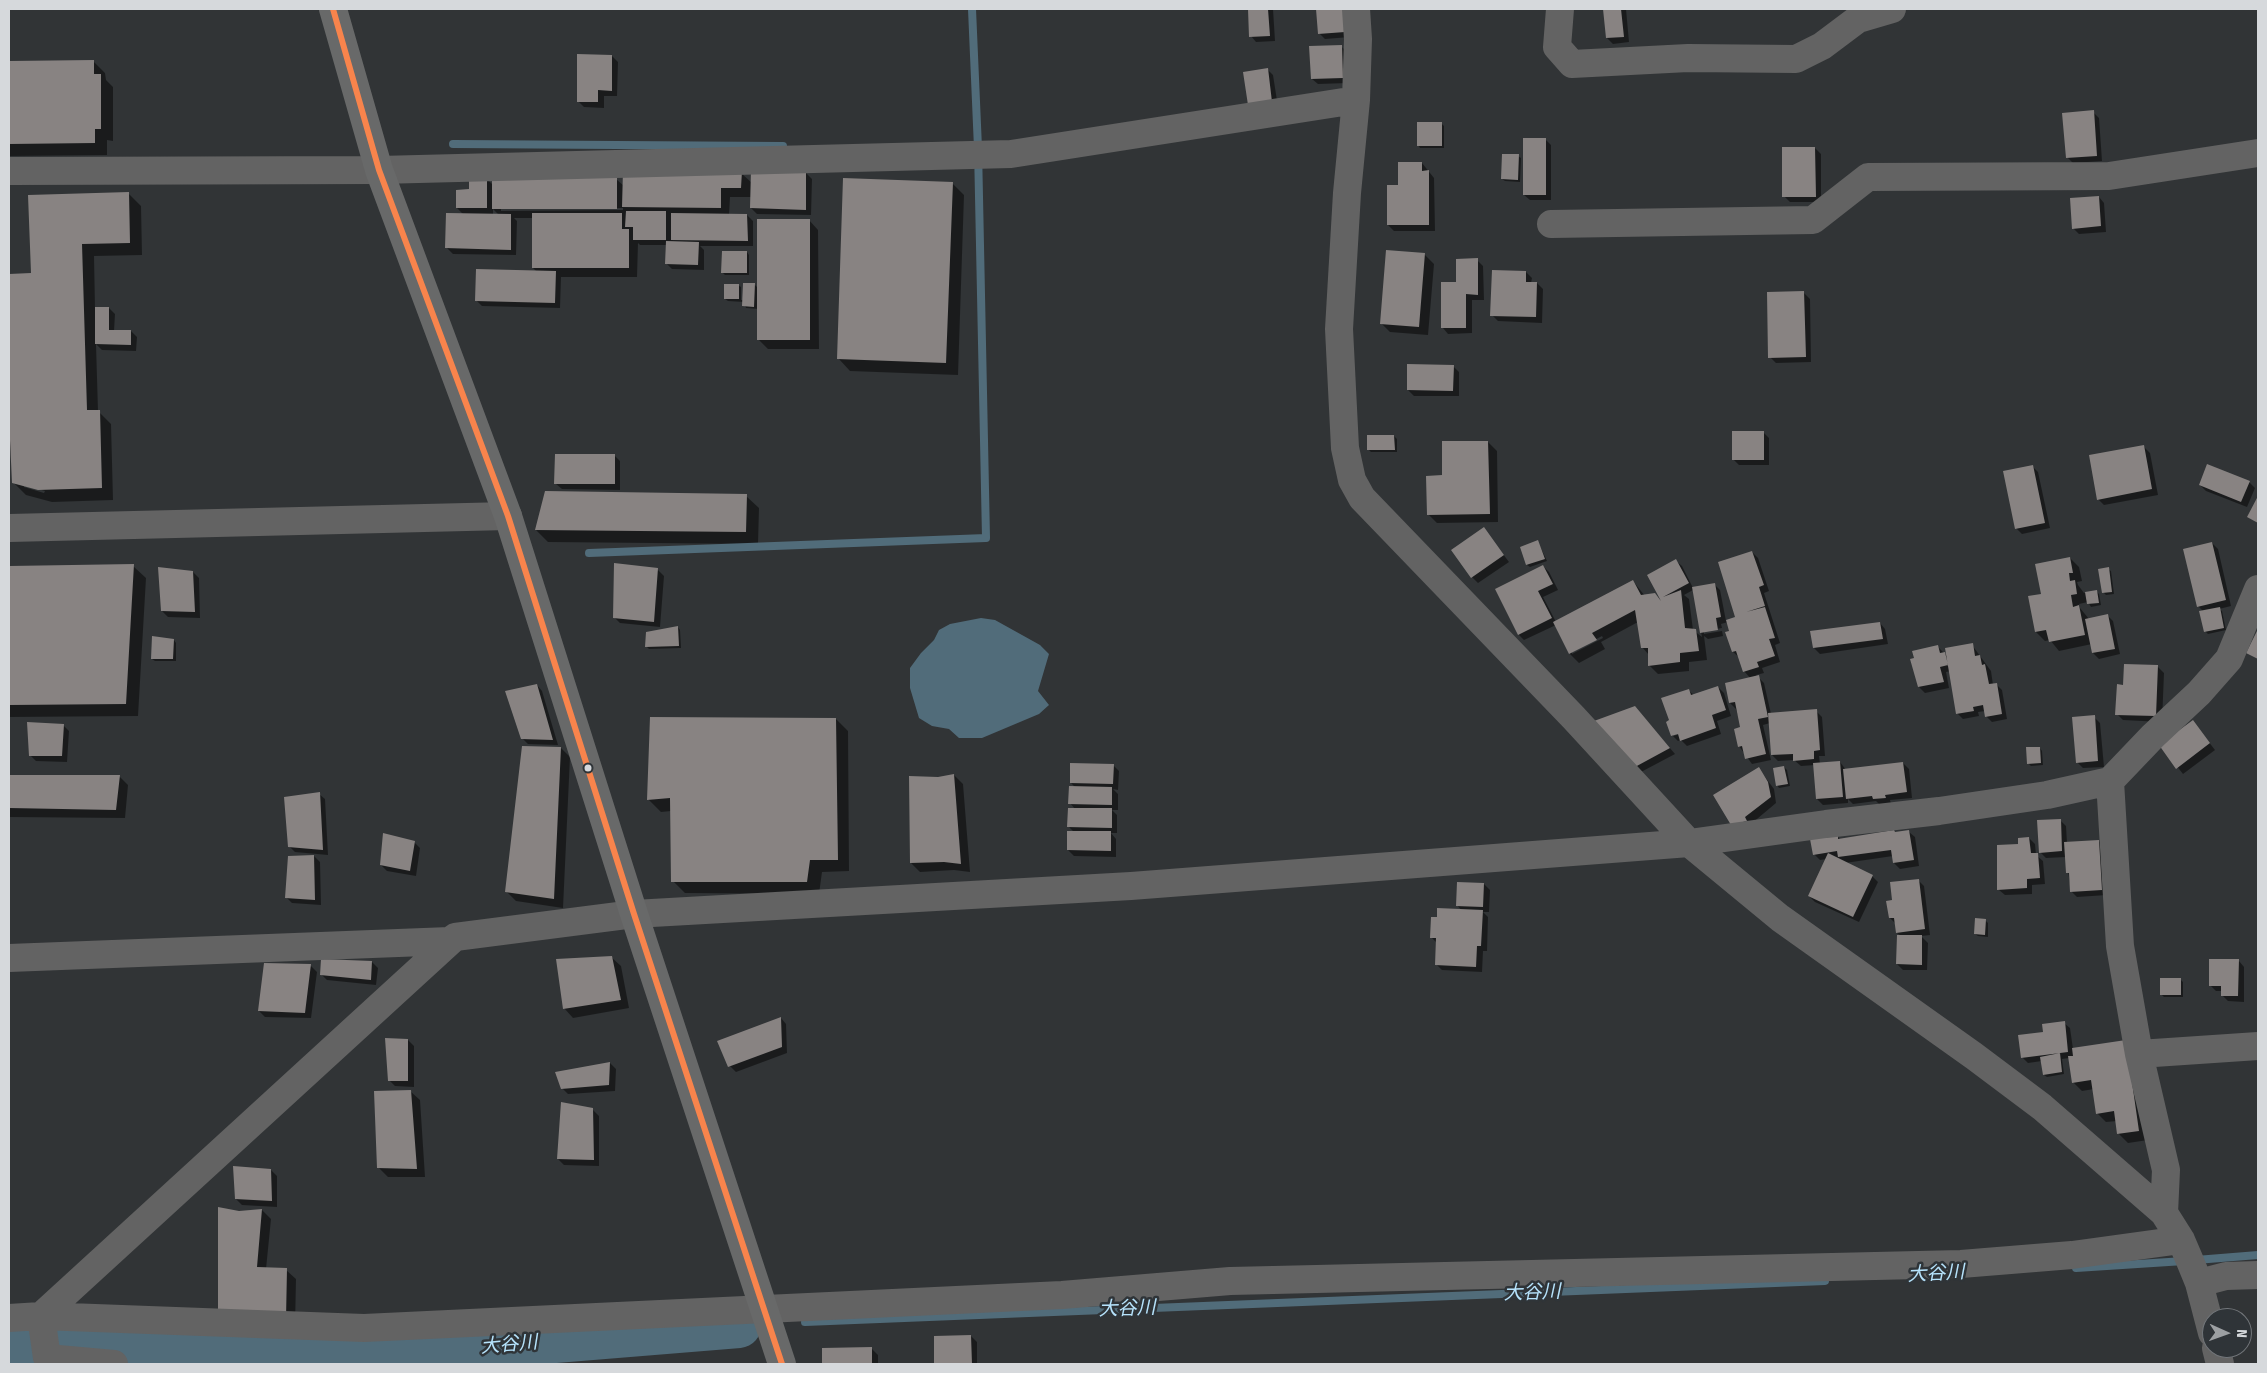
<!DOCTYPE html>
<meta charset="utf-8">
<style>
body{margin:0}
#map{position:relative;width:2267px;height:1373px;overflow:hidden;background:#313436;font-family:"Fira Sans Condensed",sans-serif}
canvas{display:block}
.frame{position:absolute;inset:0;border:10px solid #d6d9dc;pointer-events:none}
.north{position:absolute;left:2202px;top:1308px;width:50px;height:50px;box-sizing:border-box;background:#2f3438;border:1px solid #72767a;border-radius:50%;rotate:92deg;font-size:14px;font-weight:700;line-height:20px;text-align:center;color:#d6d9dc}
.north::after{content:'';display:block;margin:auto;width:18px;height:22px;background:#9c9fa2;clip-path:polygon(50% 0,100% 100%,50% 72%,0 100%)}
</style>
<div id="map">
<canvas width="2267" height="1373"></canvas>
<div class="frame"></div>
<div class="north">N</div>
</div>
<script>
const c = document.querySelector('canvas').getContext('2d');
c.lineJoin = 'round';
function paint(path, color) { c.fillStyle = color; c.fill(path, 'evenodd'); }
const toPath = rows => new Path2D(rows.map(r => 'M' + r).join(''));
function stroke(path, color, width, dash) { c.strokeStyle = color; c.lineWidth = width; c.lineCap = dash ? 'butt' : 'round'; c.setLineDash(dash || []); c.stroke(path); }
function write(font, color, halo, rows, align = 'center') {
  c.font = font + ' "Fira Sans Condensed","Noto Sans JP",sans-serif'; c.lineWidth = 5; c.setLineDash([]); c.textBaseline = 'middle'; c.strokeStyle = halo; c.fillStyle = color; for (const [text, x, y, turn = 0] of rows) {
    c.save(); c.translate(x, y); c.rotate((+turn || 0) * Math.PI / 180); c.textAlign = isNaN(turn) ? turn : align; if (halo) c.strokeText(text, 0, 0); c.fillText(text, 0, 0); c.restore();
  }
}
const water = toPath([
 [981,618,995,620,1040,645,1049,654,1038,691,1049,705,1039,714,982,738,959,738,949,729,932,726,919,718,910,688,910,668,921,653,934,640,939,630,950,624]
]);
const shadow = toPath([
 [1249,9,1273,9,1275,41,1256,42,1251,36],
 [1317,9,1348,9,1350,37,1325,39,1319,33],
 [1604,9,1626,9,1629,42,1613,44,1607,38],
 [1341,46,1347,52,1348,83,1318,84,1312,79],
 [612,56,618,62,617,96,604,96,604,108,584,107,578,101],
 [93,61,105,73,106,80,113,87,113,141,107,140,107,155,9,156,9,62],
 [1267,69,1273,75,1278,107,1255,111],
 [2093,112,2099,118,2102,161,2073,163,2067,157],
 [1441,123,1444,126,1444,148,1420,148,1418,145],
 [1545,139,1551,145,1551,200,1530,200,1524,195],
 [1815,148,1821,154,1821,202,1790,202,1784,196],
 [1518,156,1521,158,1520,182,1505,181,1502,179],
 [1422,163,1434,178,1435,231,1394,231,1388,225,1399,186],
 [741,173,752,183,806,173,812,179,811,215,757,214,751,208,751,197,730,197,729,215,747,215,753,221,753,246,700,246,704,250,704,270,672,269,666,263,667,245,640,245,638,243,637,277,561,277,560,308,482,306,476,300,537,272,533,268,534,218,514,218,517,221,516,255,453,254,447,248,463,214,457,208,470,191,486,178,493,185,616,179,624,186],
 [501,208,623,208,623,210,501,211],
 [493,209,499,215,493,215],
 [952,183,964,195,958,375,850,371,838,358],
 [128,193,141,206,142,255,94,256,95,308,109,308,115,314,114,331,131,331,137,337,136,351,102,350,96,344,98,411,111,424,113,500,52,502,26,495,13,482,9,430,9,275,32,275],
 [24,485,45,491,44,493,24,487],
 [2099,197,2104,203,2106,232,2079,234,2073,228],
 [809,220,818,230,819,349,768,349,759,340,759,309,746,308,744,302,728,301,725,299,738,285,741,287,741,300,744,300,754,284,759,289],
 [747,252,749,255,749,275,725,275,722,272],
 [1424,254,1434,264,1428,335,1390,332,1381,323],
 [1477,260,1483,266,1484,300,1472,300,1472,333,1448,334,1443,328,1457,283],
 [1526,272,1532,278,1531,283,1537,283,1543,289,1542,323,1498,321,1492,315],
 [1804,293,1810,299,1811,362,1776,363,1770,357],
 [1453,366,1459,372,1459,396,1414,396,1408,390],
 [1763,432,1769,438,1769,465,1739,465,1733,459],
 [1394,436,1397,439,1397,452,1371,452,1368,449],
 [1488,442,1497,451,1498,522,1437,523,1428,514,1443,477],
 [2144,447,2150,453,2158,495,2104,505,2098,499],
 [614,455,620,461,620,490,562,489,556,484],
 [2032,466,2038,472,2050,528,2022,534,2016,528],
 [2249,482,2255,488,2247,507,2206,491,2200,485],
 [746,496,759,508,758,544,548,542,536,530],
 [1484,529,1509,562,1478,583,1472,577],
 [1538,542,1547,561,1530,567,1527,565],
 [2212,543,2218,549,2231,606,2219,609,2222,611,2226,630,2208,634,2205,631,2204,612,2198,606],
 [1752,552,1758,558,1769,591,1764,593,1780,643,1775,645,1780,662,1762,668,1764,673,1756,675,1764,683,1771,714,1816,711,1822,717,1825,756,1819,756,1820,764,1840,762,1846,770,1903,763,1909,769,1912,798,1890,800,1891,804,1880,805,1876,801,1853,804,1848,799,1848,803,1823,805,1817,799,1815,765,1801,766,1794,760,1778,761,1772,755,1770,723,1763,725,1771,760,1752,764,1739,746,1742,728,1736,709,1730,703,1751,679,1744,671,1740,658,1733,652,1728,622,1721,624,1722,628,1704,631,1704,634,1722,631,1723,636,1708,639,1704,636,1707,660,1689,662,1689,671,1658,674,1649,665,1649,655,1642,647,1638,622,1601,642,1605,649,1579,663,1570,654,1556,625,1524,640,1519,635,1543,566,1549,572,1558,590,1543,597,1556,622,1633,581,1645,596,1655,594,1662,601,1649,575,1676,561,1682,566,1693,588,1714,584,1720,590,1726,621,1737,617],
 [1693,590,1702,637,1693,630,1689,599,1684,595],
 [1602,636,1603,638,1572,654,1572,652],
 [2070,558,2079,567,2082,581,2077,582,2078,585,2084,593,2096,591,2099,594,2101,605,2091,607,2088,602,2079,604,2080,608,2089,619,2107,615,2113,621,2120,654,2099,659,2093,653,2092,644,2059,651,2050,640,2045,641,2036,632,2029,597,2043,595],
 [133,566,146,578,138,716,9,717,9,567],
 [2108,569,2111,571,2114,594,2106,595,2104,593],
 [658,570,664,576,660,627,620,623,614,617],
 [193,572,199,578,200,618,168,617,162,611],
 [1880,623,1885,629,1888,644,1820,654,1814,648],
 [678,627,680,630,681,648,649,649,647,647],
 [174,640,176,643,176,661,155,661,152,659],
 [1972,645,1991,671,1993,685,1996,684,2002,690,2007,719,1992,722,1986,716,1985,711,1978,712,1979,716,1963,719,1957,713,1951,671,1946,672,1949,688,1925,693,1919,687,1911,660,1938,647,1947,656],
 [2158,667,2164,673,2162,722,2123,720,2117,714,2124,686],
 [537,685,542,691,558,745,528,744,522,738],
 [1718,687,1724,693,1731,716,1717,721,1721,734,1687,746,1681,740,1678,741,1672,735,1671,721,1688,690,1694,695],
 [1684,733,1673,736,1673,734],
 [1640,713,1675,754,1641,772,1635,766],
 [2094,717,2100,723,2104,767,2083,768,2077,762],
 [836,719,848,731,849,871,822,872,819,894,685,893,673,881,671,811,661,812,648,799],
 [63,725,69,731,67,762,36,761,30,755],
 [2198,728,2215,750,2183,774,2161,746],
 [561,748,570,757,563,908,516,901,507,892],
 [2040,748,2042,751,2043,765,2031,766,2028,763],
 [1113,765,1119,771,1118,790,1113,789,1118,794,1118,810,1112,810,1117,815,1117,833,1111,833,1116,839,1116,857,1074,856,1068,850,1074,832,1069,827,1075,809,1070,803,1076,788,1071,783],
 [1784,767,1787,770,1790,786,1779,788,1777,785],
 [1759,769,1774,789,1776,803,1751,824,1732,824],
 [954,775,963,784,970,872,954,870,920,872,911,863,938,778],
 [9,776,119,776,128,785,125,818,9,817],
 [319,794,325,799,328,855,295,852,289,846],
 [2060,820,2066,826,2067,843,2099,841,2104,847,2107,895,2077,897,2071,891,2066,857,2046,858,2040,852],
 [1909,832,1915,837,1919,866,1900,869,1894,863,1893,856,1845,863,1872,876,1878,882,1859,922,1815,902,1809,896,1827,859,1820,860,1814,854,1837,836,1841,840],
 [2029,838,2035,844,2036,855,2043,861,2045,884,2032,885,2032,894,2005,895,1999,890,2019,845],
 [414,842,420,848,416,876,387,871,381,865],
 [314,856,320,862,321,905,292,903,286,897],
 [1918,880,1924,886,1930,935,1921,936,1928,943,1927,970,1903,970,1897,964,1901,936,1897,933,1896,924,1890,918,1893,901],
 [1484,884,1490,890,1489,912,1483,912,1488,917,1487,951,1483,951,1482,972,1442,970,1436,964,1437,943,1431,937,1438,918,1462,911,1457,905],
 [1985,920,1988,923,1988,937,1978,936,1975,934],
 [611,957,621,966,629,1008,573,1018,564,1008],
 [2239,961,2244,967,2244,1002,2228,1001,2222,995,2222,991,2216,991,2210,985],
 [372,962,378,968,376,985,327,980,321,974],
 [311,966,317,972,311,1018,265,1017,259,1011],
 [2180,979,2183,982,2183,997,2164,997,2161,994],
 [781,1018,786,1024,787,1053,736,1072,730,1066,719,1041],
 [2064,1023,2070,1028,2073,1049,2135,1051,2148,1140,2128,1143,2119,1134,2117,1121,2106,1122,2097,1113,2094,1089,2082,1091,2073,1082,2069,1058,2062,1059,2064,1074,2047,1077,2044,1075,2042,1061,2028,1063,2022,1057,2045,1033],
 [408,1040,414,1046,414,1087,395,1086,389,1080],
 [610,1063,616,1069,615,1091,568,1094,562,1088],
 [410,1091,420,1100,425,1177,388,1177,379,1168],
 [593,1110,599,1116,599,1166,564,1165,558,1159],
 [271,1170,277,1176,277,1207,242,1205,236,1199],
 [262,1210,271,1219,266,1269,286,1270,296,1279,295,1327,219,1311,239,1212],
 [971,1336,977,1342,977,1364,935,1364,935,1337],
 [823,1349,872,1349,878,1355,878,1364,823,1364]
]);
const stream = toPath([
 [453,144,783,146],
 [589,553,986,538,978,148,972,9],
 [2196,1260,2258,1255],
 [2076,1268,2184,1261],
 [805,1322,1825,1281]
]);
const river = toPath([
 [9,1349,421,1352,739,1326]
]);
const building = toPath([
 [1248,9,1268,9,1270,36,1249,37],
 [1316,9,1343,9,1345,32,1318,34],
 [1603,9,1621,9,1624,37,1606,38],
 [1342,45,1343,78,1311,79,1309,46],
 [577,54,612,55,612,91,598,90,598,102,577,102],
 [94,60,94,74,101,74,101,129,95,129,95,143,9,144,9,61],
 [1268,68,1272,102,1248,105,1243,72],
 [2094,110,2097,156,2066,158,2062,113],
 [1417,122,1442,122,1442,146,1417,146],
 [1523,138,1546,138,1546,195,1523,195],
 [1782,147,1815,147,1816,197,1782,197],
 [1502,154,1519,154,1518,180,1501,179],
 [1398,162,1422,162,1422,171,1429,170,1429,225,1387,225,1387,185,1398,185],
 [623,170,742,171,741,188,721,188,721,208,622,207],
 [751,170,806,171,806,210,750,208],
 [469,177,487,177,487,208,456,208,456,190,469,189],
 [492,178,617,178,617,209,492,209],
 [843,178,953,182,946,363,837,359],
 [129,192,130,243,82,244,87,410,100,410,102,488,38,490,12,483,9,419,9,274,31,273,28,195],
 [2099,196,2101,226,2072,229,2070,198],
 [626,211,666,211,666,240,633,240,633,227,625,227],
 [446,213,511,214,511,250,445,248],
 [532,213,622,213,622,229,629,229,629,268,532,268],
 [671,213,747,214,748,241,671,240],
 [757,219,810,219,810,340,757,340],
 [666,241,699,242,698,265,665,264],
 [1386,250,1425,253,1419,327,1380,324],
 [722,251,747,251,747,273,721,273],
 [1478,258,1478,295,1466,294,1466,328,1441,328,1441,282,1456,282,1456,259],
 [476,269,556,271,555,303,475,301],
 [1492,270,1526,271,1526,282,1537,282,1536,317,1490,316],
 [743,283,755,283,754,307,742,306],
 [724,284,739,284,739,299,724,299],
 [1804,291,1806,357,1768,358,1767,292],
 [95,307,109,307,109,330,131,330,131,345,95,344],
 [1407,364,1454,365,1453,391,1407,390],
 [1732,431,1764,431,1764,460,1732,460],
 [1367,435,1394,435,1395,450,1367,450],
 [1442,441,1488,441,1490,514,1427,515,1426,476,1442,475],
 [2144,445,2152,489,2097,500,2089,455],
 [555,454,615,454,615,484,554,484],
 [2207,464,2250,481,2241,502,2199,485],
 [2033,465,2045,523,2015,529,2003,471],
 [545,491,747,494,746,532,535,530],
 [2258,496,2258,523,2247,517],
 [1484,527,1504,555,1471,578,1451,550],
 [1538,540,1545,559,1526,565,1520,547],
 [2212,542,2226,600,2197,607,2183,549],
 [1752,551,1764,585,1759,587,1765,606,1746,612,1765,607,1775,638,1769,639,1775,656,1757,662,1759,667,1743,672,1736,651,1732,652,1725,632,1729,631,1726,620,1735,617,1718,562],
 [2070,557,2073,573,2069,573,2070,581,2075,580,2077,594,2071,595,2073,607,2079,605,2085,635,2049,642,2046,630,2035,632,2028,596,2041,594,2035,564],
 [1676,559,1689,583,1663,597,1681,590,1685,628,1696,629,1699,651,1680,653,1680,662,1648,666,1648,648,1641,648,1635,610,1592,633,1597,640,1569,654,1553,622,1633,580,1641,595,1655,593,1661,601,1647,575],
 [614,563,658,568,654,622,613,618],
 [134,564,126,704,9,705,9,566],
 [1543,565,1553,584,1538,591,1552,618,1518,635,1495,589],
 [158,567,193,571,195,612,161,611],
 [2109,567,2112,592,2102,593,2098,569],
 [1715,583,1721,617,1716,618,1718,630,1700,633,1692,587],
 [2097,590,2099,603,2087,604,2085,592],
 [2220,607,2224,628,2204,632,2199,611],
 [2108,614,2115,649,2092,653,2085,619],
 [1880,622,1883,639,1813,648,1810,631],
 [678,626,679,646,645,647,646,632],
 [2258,629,2258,659,2246,653],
 [152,636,174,639,173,659,151,659],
 [1973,643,1975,656,1980,655,1982,665,1985,664,1989,684,1997,683,2002,714,1985,717,1983,705,1973,707,1974,711,1956,714,1945,648],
 [1938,645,1940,653,1945,652,1948,665,1940,667,1944,682,1918,687,1910,659,1914,658,1912,651],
 [2124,664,2158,665,2156,716,2115,715,2117,684,2123,685],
 [1759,675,1768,717,1758,719,1766,754,1745,759,1742,746,1738,747,1734,729,1740,727,1735,702,1729,703,1725,683],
 [537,684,553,740,521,739,505,691],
 [1718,686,1726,710,1712,715,1716,728,1680,741,1678,734,1671,736,1666,722,1669,720,1661,698,1689,689,1691,695],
 [1635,706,1670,748,1635,767,1594,721],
 [1817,709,1820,750,1814,751,1814,759,1793,761,1793,754,1771,755,1768,713],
 [2095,715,2098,761,2076,763,2072,717],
 [650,717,836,718,838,860,810,860,807,882,671,882,670,798,647,800],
 [2193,720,2210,743,2176,769,2159,745],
 [27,722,64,724,62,756,29,756],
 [522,746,561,747,554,899,505,892],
 [2026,747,2040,747,2041,763,2027,764],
 [1840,761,1843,797,1816,799,1813,763],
 [1903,762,1907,792,1885,795,1886,798,1873,799,1872,796,1846,799,1843,769],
 [1070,763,1114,764,1113,784,1070,783],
 [1784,766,1788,784,1776,786,1773,768],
 [1759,767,1768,782,1771,797,1745,817,1747,821,1731,825,1713,795],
 [954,774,961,864,944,862,910,863,909,776,938,777],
 [9,775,120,775,116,810,9,808],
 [1069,786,1112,787,1112,805,1068,804],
 [320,792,323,850,288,847,284,797],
 [1068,808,1112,808,1112,828,1067,827],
 [2061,819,2062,851,2039,853,2037,820],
 [1894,830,1895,832,1909,830,1914,860,1893,863,1891,850,1838,857,1837,851,1813,855,1810,839,1838,835,1838,839],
 [1067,831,1111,831,1111,851,1067,850],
 [383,833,415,841,410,871,380,865],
 [2029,837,2031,853,2038,853,2040,878,2027,879,2027,888,1997,890,1997,845,2018,844,2018,838],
 [2099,840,2102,890,2070,892,2069,873,2066,873,2064,842],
 [1828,853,1873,875,1853,917,1808,896],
 [314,855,315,900,285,898,288,856],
 [1919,879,1925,929,1896,933,1894,918,1889,918,1886,901,1892,900,1890,882],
 [1457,882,1484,883,1483,907,1456,906],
 [1437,908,1483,910,1481,946,1477,946,1476,967,1435,965,1436,938,1430,938,1431,917,1437,917],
 [1975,918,1986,919,1985,935,1974,934],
 [1897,935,1922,935,1922,965,1896,964],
 [612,956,621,1000,563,1009,556,959],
 [321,959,372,961,371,980,320,975],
 [2209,959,2239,959,2238,996,2221,996,2221,986,2209,986],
 [264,963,311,964,305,1013,258,1011],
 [2160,978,2181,978,2181,995,2160,995],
 [781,1017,782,1047,728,1067,717,1041],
 [2065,1021,2068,1052,2021,1058,2018,1035,2043,1032,2042,1024],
 [385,1038,408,1039,408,1081,388,1081],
 [2126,1040,2139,1131,2117,1134,2114,1111,2096,1114,2091,1080,2072,1083,2068,1056,2073,1056,2072,1048],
 [2060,1053,2062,1072,2043,1075,2040,1057],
 [610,1062,609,1085,561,1089,555,1072],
 [411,1090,417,1169,377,1168,374,1091],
 [561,1102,593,1108,594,1160,557,1159],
 [233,1166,271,1169,272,1201,235,1199],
 [218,1207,239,1211,262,1209,257,1267,287,1268,286,1319,218,1312],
 [971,1335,972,1364,934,1364,934,1336],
 [872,1347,872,1364,822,1364,822,1348]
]);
const minor = toPath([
 [1356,9,1358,39,1356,100,1347,193,1339,329,1345,448,1352,480,1362,498,1574,718,1689,843,1780,918,1974,1056,2042,1107,2164,1213,2181,1240,2190,1261,2199,1283,2212,1333],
 [1560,9,1557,47,1572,64,1688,58,1796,59,1822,46,1858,19,1892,9],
 [9,171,379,170,1011,154,1356,100],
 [1551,224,1813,220,1868,177,2109,176,2258,153],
 [9,528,508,516],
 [2110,781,2120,946,2139,1054,2166,1170,2164,1213],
 [9,958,450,941],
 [2139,1054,2258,1046],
 [2199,1283,2226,1276,2258,1275],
 [41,1316,455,937,634,914,1131,886,1689,843,1826,824,1939,811,2047,795,2110,781,2153,736,2199,693,2229,659,2258,589],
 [41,1316,47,1358,114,1364],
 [9,1318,41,1316,364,1328,1062,1295,1230,1281,1961,1264,2072,1255,2181,1240],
 [2216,1348,2220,1364]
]);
const highway = toPath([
 [333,9,379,170,508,516,634,914,782,1364]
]);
const bus1 = toPath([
 [333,9,379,170,508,516,634,914,782,1364]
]);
const markers = [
 [588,768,4.5,"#d6d9dc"]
];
const waterNames = [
 ["大谷川",1936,1274,-3],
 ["大谷川",1532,1293,-2],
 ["大谷川",1127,1309,-2],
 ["大谷川",509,1345,-5]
];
paint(water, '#516c7a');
paint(shadow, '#0007');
stroke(stream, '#516c7a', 8);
stroke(river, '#516c7a', 44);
paint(building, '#888382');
stroke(minor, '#636363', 28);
stroke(highway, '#686969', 28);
stroke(bus1, '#f8844c', 6);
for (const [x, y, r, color] of markers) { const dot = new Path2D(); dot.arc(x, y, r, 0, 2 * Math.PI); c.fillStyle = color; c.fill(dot); stroke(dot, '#2f3438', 2); }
write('italic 19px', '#b6e3fc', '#2f3438', waterNames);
</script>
